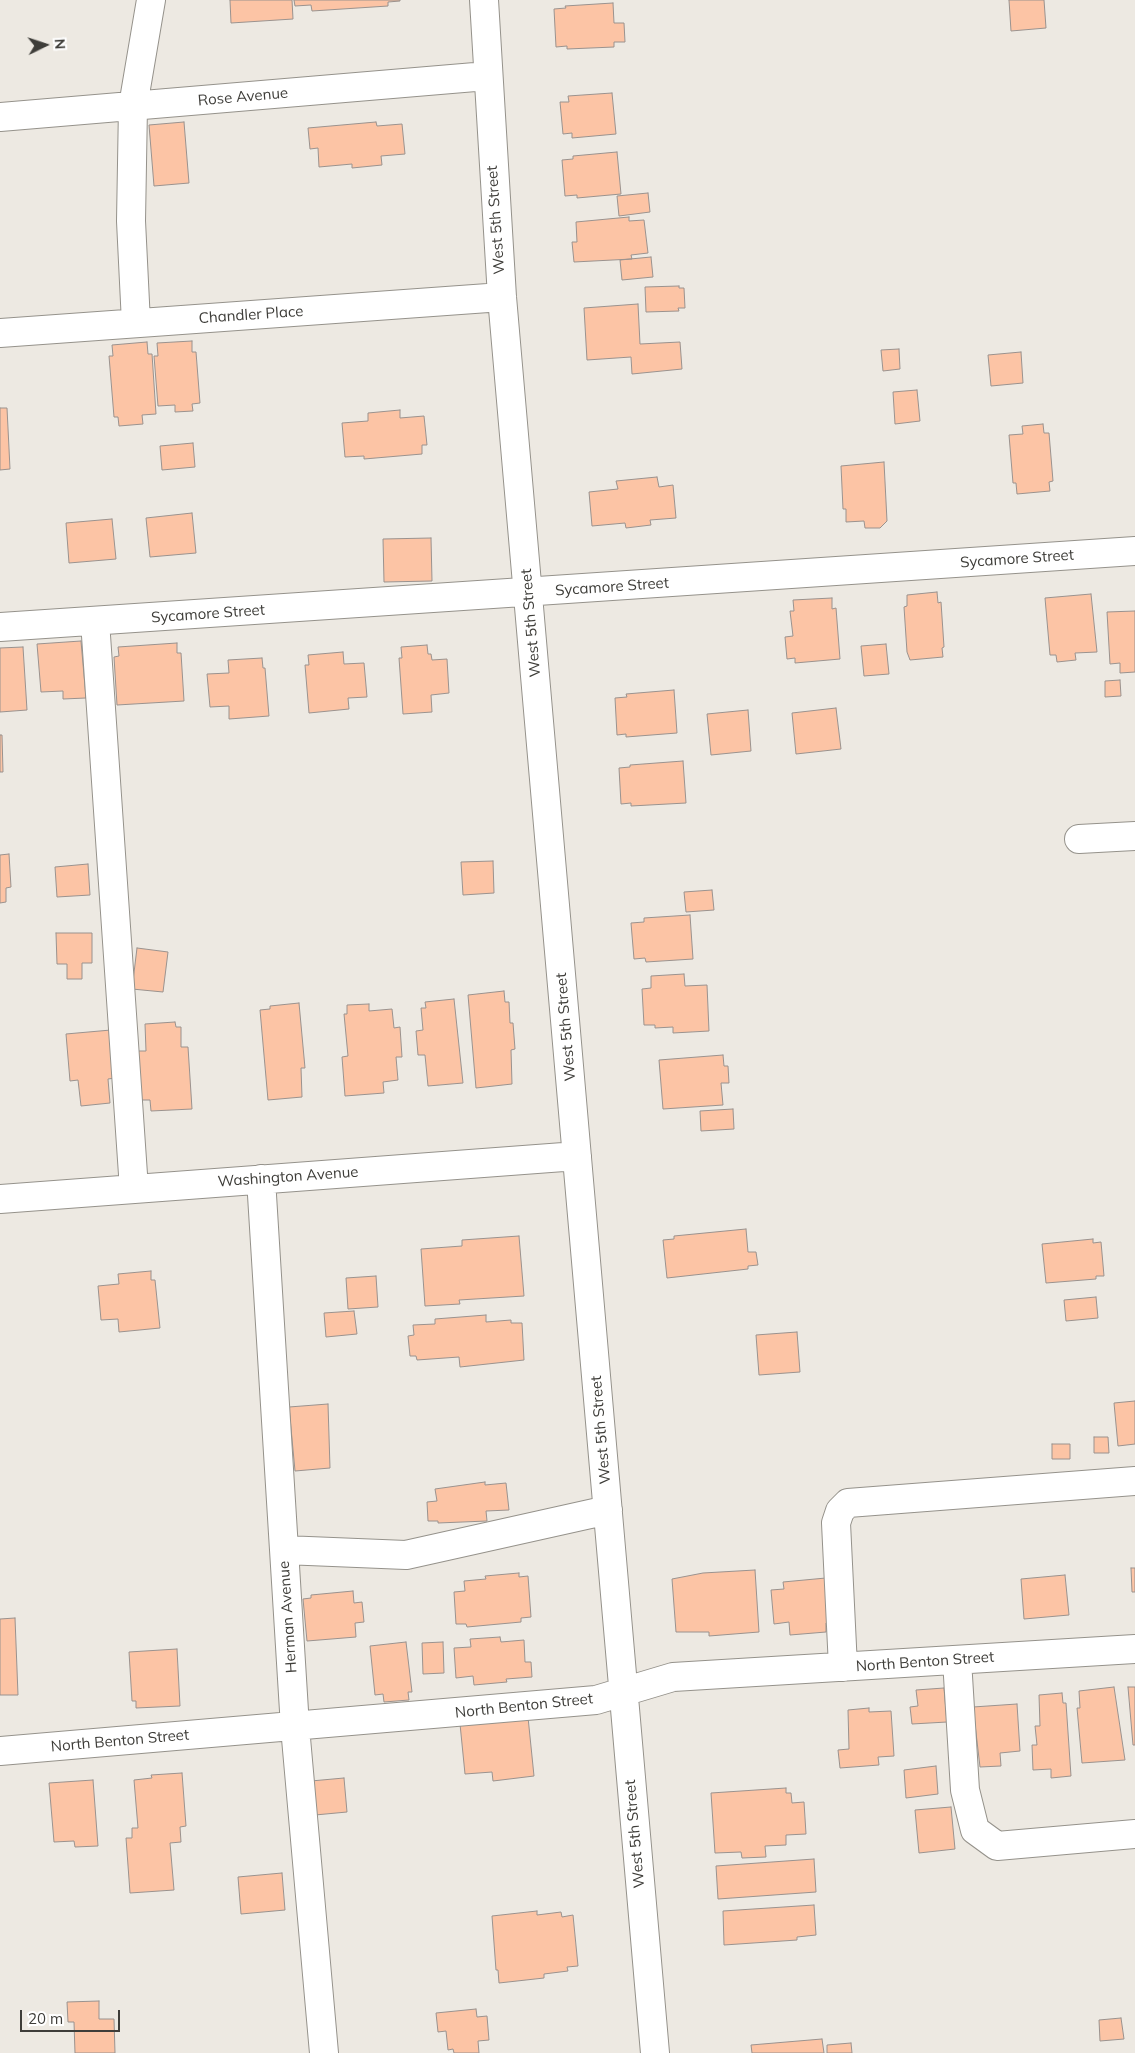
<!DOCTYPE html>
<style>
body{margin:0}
#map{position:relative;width:1135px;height:2053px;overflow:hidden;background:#ede9e2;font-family:Mulish,sans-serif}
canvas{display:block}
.north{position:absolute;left:20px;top:20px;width:50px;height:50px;-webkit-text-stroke:4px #fff;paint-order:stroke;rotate:86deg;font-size:14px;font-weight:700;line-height:20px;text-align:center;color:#3e3d39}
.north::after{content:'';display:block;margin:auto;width:18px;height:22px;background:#3e3d39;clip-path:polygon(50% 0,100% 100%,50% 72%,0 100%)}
.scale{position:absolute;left:20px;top:2010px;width:100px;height:22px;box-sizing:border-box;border:2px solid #3e3d39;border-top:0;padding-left:6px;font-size:15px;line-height:18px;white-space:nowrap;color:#3e3d39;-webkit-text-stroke:4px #fff;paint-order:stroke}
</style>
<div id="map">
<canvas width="1135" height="2053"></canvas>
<div class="north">N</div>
<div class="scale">20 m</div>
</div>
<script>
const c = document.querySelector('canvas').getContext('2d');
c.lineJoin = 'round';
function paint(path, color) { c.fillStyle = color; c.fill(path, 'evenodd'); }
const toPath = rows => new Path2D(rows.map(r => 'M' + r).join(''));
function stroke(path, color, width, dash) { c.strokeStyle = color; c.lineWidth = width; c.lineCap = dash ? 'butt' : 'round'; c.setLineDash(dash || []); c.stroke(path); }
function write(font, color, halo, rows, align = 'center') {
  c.font = font + ' Mulish,sans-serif'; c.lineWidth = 4; c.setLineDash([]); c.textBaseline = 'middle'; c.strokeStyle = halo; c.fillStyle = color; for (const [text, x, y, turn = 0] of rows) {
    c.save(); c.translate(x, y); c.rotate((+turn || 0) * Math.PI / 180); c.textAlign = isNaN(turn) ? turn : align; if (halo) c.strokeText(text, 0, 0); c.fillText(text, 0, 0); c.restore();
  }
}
const building = toPath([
 [230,0,292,0,293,19,231,23,230,0],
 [294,0,400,0,400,1,388,2,388,6,312,11,311,5,295,6,294,0],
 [1009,0,1044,0,1046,28,1011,31,1009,0],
 [613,3,614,23,624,23,625,42,614,42,614,47,567,49,567,46,556,47,554,9,566,8,565,6,613,3],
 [612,93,616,134,572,138,572,133,563,134,560,102,569,102,568,96,612,93],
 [184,122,189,183,154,186,149,125,184,122],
 [376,122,377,126,402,124,405,154,381,156,382,165,352,168,352,164,319,167,318,148,310,149,308,128,376,122],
 [617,152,621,194,577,198,577,195,565,196,562,160,573,159,573,156,617,152],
 [648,193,650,212,619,216,617,196,648,193],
 [629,217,629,221,644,220,648,253,631,255,632,259,574,262,572,242,577,242,576,222,629,217],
 [651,257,653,277,622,280,620,260,651,257],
 [679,286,679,288,684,288,685,308,678,308,679,311,646,312,645,287,679,286],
 [638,304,640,344,680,342,682,369,632,374,631,357,587,360,584,308,638,304],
 [192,341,192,352,196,352,200,403,192,404,193,411,175,412,175,405,158,406,154,356,158,356,157,343,192,341],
 [147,342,148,354,152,354,156,414,142,415,143,424,119,426,118,417,114,417,109,356,113,356,112,345,147,342],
 [899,349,900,369,883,371,881,350,899,349],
 [1021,352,1023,383,991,386,988,355,1021,352],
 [917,390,920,421,895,424,893,392,917,390],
 [0,408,7,408,10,469,0,470,0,408],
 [400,410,400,418,424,416,427,445,422,445,422,454,364,459,364,456,345,457,342,423,368,421,368,413,400,410],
 [1043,424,1044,433,1049,433,1053,481,1049,482,1050,491,1017,494,1016,483,1013,483,1009,435,1023,434,1022,426,1043,424],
 [193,443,195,467,162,470,160,446,193,443],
 [884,462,887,521,880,528,865,528,864,521,846,522,846,509,843,509,841,466,884,462],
 [657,477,659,487,673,485,676,518,650,520,651,525,626,528,625,523,592,526,589,492,618,489,616,481,657,477],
 [192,513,196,553,150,557,146,518,192,513],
 [112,519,116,559,69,563,66,523,112,519],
 [431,538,432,581,384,582,383,539,431,538],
 [937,592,938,603,941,602,944,647,942,648,943,657,910,660,907,652,904,607,907,606,907,595,937,592],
 [1091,594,1097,652,1075,653,1076,660,1057,662,1056,655,1050,655,1045,598,1091,594],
 [832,598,832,609,836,608,840,659,795,663,795,658,787,659,785,637,793,636,790,611,794,611,793,600,832,598],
 [1135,611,1135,672,1120,673,1120,663,1110,664,1107,612,1135,611],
 [81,641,86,698,63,699,63,691,41,692,37,644,81,641],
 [177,643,177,653,181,653,184,701,117,705,114,657,119,656,118,647,177,643],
 [886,644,889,674,864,676,861,646,886,644],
 [427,645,428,654,431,654,432,660,447,659,449,693,431,695,432,712,403,714,399,658,402,658,401,647,427,645],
 [23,647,27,710,0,712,0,648,23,647],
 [343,652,344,664,364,663,367,697,348,698,349,709,309,713,305,665,309,665,308,655,343,652],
 [262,658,263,668,265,668,269,716,229,719,229,706,210,707,207,674,229,673,228,660,262,658],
 [1120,680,1121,696,1105,697,1105,681,1120,680],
 [674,690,677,733,626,737,626,734,617,735,615,698,627,697,626,694,674,690],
 [836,708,841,749,796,754,792,713,836,708],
 [748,710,751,751,711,755,707,714,748,710],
 [0,735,2,735,3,772,0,772,0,735],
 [683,761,686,803,631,806,631,803,621,804,619,768,630,767,630,765,683,761],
 [9,854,11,887,6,888,6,902,0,903,0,855,9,854],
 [493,861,494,893,463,895,461,862,493,861],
 [88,864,90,895,57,897,55,867,88,864],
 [712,890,714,910,686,912,684,892,712,890],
 [690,915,693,959,646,962,645,958,634,959,631,923,644,922,644,918,690,915],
 [56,933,92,933,92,963,82,963,82,979,67,979,67,964,57,964,56,933],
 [137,948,168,952,163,992,132,989,137,948],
 [684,974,685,986,707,985,709,1031,673,1033,673,1027,655,1028,655,1025,644,1025,642,989,651,988,651,976,684,974],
 [504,991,505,1002,509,1002,510,1023,513,1023,515,1049,511,1050,512,1084,476,1088,468,995,504,991],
 [454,999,463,1083,428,1086,425,1055,418,1055,416,1031,423,1030,421,1008,426,1008,425,1002,454,999],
 [299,1003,305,1068,301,1068,302,1097,268,1100,260,1010,270,1009,270,1006,299,1003],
 [369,1004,369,1011,392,1009,394,1028,400,1027,402,1057,396,1057,398,1080,383,1082,384,1093,345,1096,342,1057,348,1056,344,1014,347,1014,347,1005,369,1004],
 [175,1022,176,1027,181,1027,181,1047,188,1047,192,1109,151,1111,150,1100,139,1100,137,1051,146,1051,145,1024,175,1022],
 [111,1030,115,1078,108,1079,110,1103,81,1106,78,1080,70,1081,66,1034,111,1030],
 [723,1055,724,1066,728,1066,729,1083,721,1083,723,1105,663,1109,659,1060,723,1055],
 [733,1109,734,1129,701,1131,700,1111,733,1109],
 [746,1229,748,1252,756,1252,758,1265,748,1266,748,1269,667,1278,663,1240,674,1239,674,1236,746,1229],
 [519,1236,524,1296,459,1300,460,1304,425,1306,421,1249,462,1246,462,1240,519,1236],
 [1093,1239,1093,1243,1101,1242,1104,1276,1096,1276,1096,1279,1046,1283,1042,1244,1093,1239],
 [151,1271,151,1280,155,1280,160,1328,119,1332,118,1319,101,1320,98,1286,119,1284,118,1274,151,1271],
 [376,1276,378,1307,348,1309,346,1278,376,1276],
 [1096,1297,1098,1318,1066,1321,1064,1300,1096,1297],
 [354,1311,357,1334,326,1337,324,1313,354,1311],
 [486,1315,486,1322,511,1320,511,1323,522,1323,524,1360,460,1367,459,1357,417,1360,416,1356,410,1356,408,1336,414,1335,413,1325,435,1324,435,1319,486,1315],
 [797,1332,800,1372,759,1375,756,1335,797,1332],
 [1135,1401,1135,1444,1118,1446,1114,1403,1135,1401],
 [328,1404,330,1468,295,1471,289,1407,328,1404],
 [1094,1437,1108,1437,1109,1453,1094,1453,1094,1437],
 [1052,1444,1070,1444,1070,1459,1052,1459,1052,1444],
 [485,1482,485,1485,506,1483,509,1510,486,1511,487,1521,438,1523,438,1521,428,1521,427,1502,437,1501,435,1489,485,1482],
 [1131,1568,1135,1568,1135,1592,1132,1592,1131,1568],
 [755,1570,759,1632,709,1636,709,1632,676,1632,672,1579,703,1573,755,1570],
 [519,1573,519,1577,528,1576,531,1617,521,1618,521,1622,467,1627,466,1624,456,1624,454,1592,465,1591,464,1581,486,1579,485,1576,519,1573],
 [1065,1575,1069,1615,1024,1619,1021,1579,1065,1575],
 [826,1578,829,1623,826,1623,826,1632,790,1635,789,1622,774,1624,771,1590,784,1589,783,1582,826,1578],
 [353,1591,354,1603,362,1602,364,1622,355,1623,356,1637,307,1641,303,1599,311,1598,311,1595,353,1591],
 [15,1618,18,1695,0,1695,0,1619,15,1618],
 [500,1637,501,1642,524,1640,525,1662,531,1662,532,1677,506,1679,507,1682,474,1685,473,1676,456,1678,454,1648,471,1647,470,1639,500,1637],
 [406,1642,412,1692,408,1692,409,1700,384,1702,383,1694,375,1695,370,1646,406,1642],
 [443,1642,444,1673,423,1674,422,1643,443,1642],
 [177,1649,180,1706,136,1708,136,1701,132,1701,129,1652,177,1649],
 [1114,1687,1125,1760,1082,1763,1077,1708,1080,1708,1079,1691,1114,1687],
 [1128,1687,1135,1687,1135,1745,1133,1745,1128,1687],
 [944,1688,947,1722,912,1724,910,1707,918,1706,916,1690,944,1688],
 [1062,1693,1063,1703,1066,1703,1071,1776,1051,1778,1051,1769,1033,1770,1032,1745,1037,1745,1035,1726,1040,1726,1039,1695,1062,1693],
 [1017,1704,1020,1751,1000,1753,1001,1766,980,1767,973,1707,1017,1704],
 [869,1708,869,1712,891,1711,894,1756,878,1757,879,1765,840,1768,838,1750,849,1749,848,1710,869,1708],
 [528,1717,534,1776,493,1781,492,1772,465,1774,460,1724,528,1717],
 [936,1766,938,1794,906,1798,904,1770,936,1766],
 [182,1773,186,1826,180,1827,181,1842,170,1843,174,1890,130,1893,126,1838,132,1838,132,1828,138,1828,134,1780,152,1778,151,1775,182,1773],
 [344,1778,347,1812,315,1815,311,1781,344,1778],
 [93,1780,98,1846,75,1847,74,1841,54,1842,49,1783,93,1780],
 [786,1788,786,1793,791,1793,792,1803,804,1802,806,1834,786,1835,786,1845,765,1846,766,1857,742,1858,741,1852,715,1853,711,1793,786,1788],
 [951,1807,955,1849,919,1853,915,1810,951,1807],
 [814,1859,816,1892,718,1899,716,1866,814,1859],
 [282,1873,285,1910,241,1914,238,1877,282,1873],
 [814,1905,816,1935,797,1937,797,1940,724,1945,723,1911,814,1905],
 [537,1911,537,1915,561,1912,562,1917,573,1915,578,1966,567,1967,568,1971,544,1974,544,1978,499,1983,498,1970,496,1970,492,1916,537,1911],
 [99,2001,99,2019,114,2019,115,2053,75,2053,74,2022,68,2022,67,2002,99,2001],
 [476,2009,477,2017,487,2016,489,2040,478,2041,479,2053,454,2053,453,2049,448,2050,446,2031,438,2032,436,2013,476,2009],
 [1121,2018,1124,2039,1100,2041,1099,2020,1121,2018],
 [822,2039,824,2053,752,2053,751,2045,822,2039],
 [851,2043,852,2053,827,2053,827,2045,851,2043]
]);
const minor = toPath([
 [484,0,502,297,655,2053],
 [0,117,487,76],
 [136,323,131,221,133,106,151,0],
 [0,333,502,297],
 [95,621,134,1189],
 [0,627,1135,551],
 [1079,839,1135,836],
 [261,1179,295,1727,324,2053],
 [0,1199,577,1156],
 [284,1550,406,1555,608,1510],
 [957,1660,965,1790,975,1830,997,1846,1135,1834],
 [843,1667,836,1523,840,1511,848,1503,1135,1481],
 [0,1751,596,1700,673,1677,1135,1649]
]);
const streetNames = [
 ["Rose Avenue",243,97,-5],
 ["West 5th Street",496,220,-94],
 ["Chandler Place",251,315,-4],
 ["Sycamore Street",1017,559,-4],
 ["Sycamore Street",612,587,-4],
 ["Sycamore Street",208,614,-4],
 ["West 5th Street",531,623,-95],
 ["West 5th Street",566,1027,-95],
 ["Washington Avenue",288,1177,-4],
 ["West 5th Street",601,1430,-95],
 ["Herman Avenue",288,1617,-94],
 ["North Benton Street",925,1662,-4],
 ["North Benton Street",524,1706,-6],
 ["North Benton Street",120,1741,-5],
 ["West 5th Street",635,1834,-95]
];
paint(building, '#fcc4a5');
stroke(building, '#9a928e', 1);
stroke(minor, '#95928b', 30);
stroke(minor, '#fff', 28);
write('15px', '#3e3d39', '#fff', streetNames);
</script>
